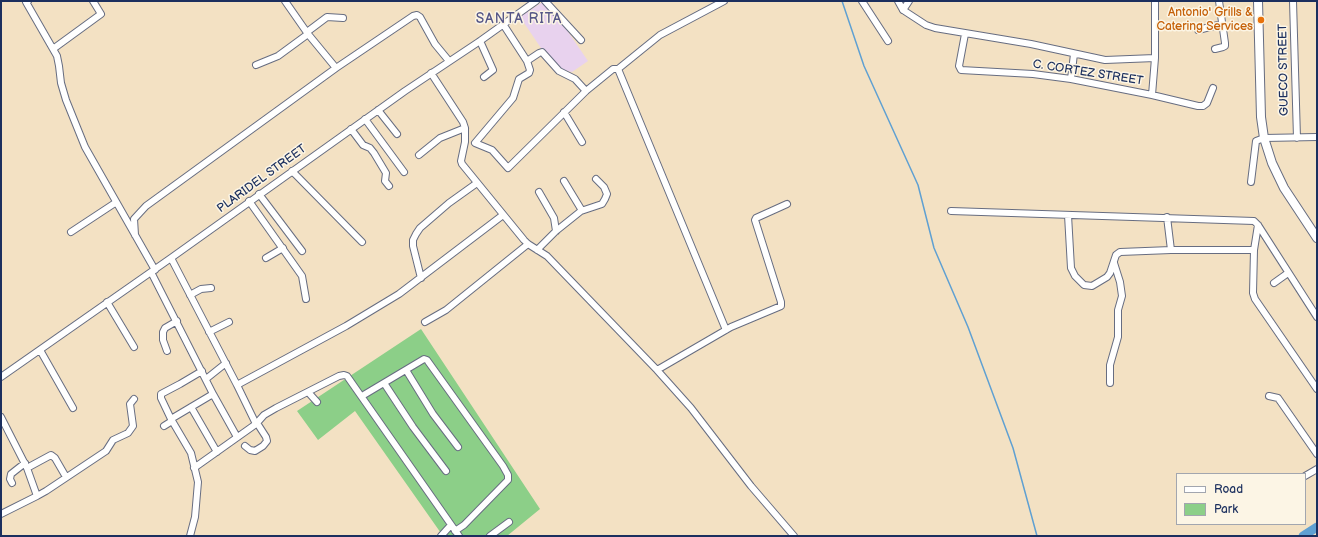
<!DOCTYPE html>
<style>
body{margin:0}
#map{position:relative;width:1318px;height:537px;overflow:hidden;background:#f3e1c3;font-family:"Balsamiq Sans",sans-serif}
canvas{display:block}
.frame{position:absolute;inset:0;border:2px solid #1b2f5e;pointer-events:none}
.legend{position:absolute;left:1176px;top:473px;width:130px;height:52px;box-sizing:border-box;background:#fcf5e5;border:1px solid #a2a6af;margin:0;padding:5px 7px;list-style:none;font-size:12px;color:#1b2f5e}
.legend li{display:flex;align-items:center;gap:8px;height:20px}
.legend b{width:20px;border:1px solid #a2a6af}
</style>
<div id="map">
<canvas width="1318" height="537"></canvas>
<div class="frame"></div>
<ul class="legend">
<li><b style="height:5px;background:#fff"></b>Road</li>
<li><b style="height:11px;background:#8ccf88"></b>Park</li>
</ul>
</div>
<script>
const c = document.querySelector('canvas').getContext('2d');
c.lineJoin = 'round';
function paint(path, color) { c.fillStyle = color; c.fill(path, 'evenodd'); }
const toPath = rows => new Path2D(rows.map(r => 'M' + r).join(''));
function stroke(path, color, width, dash) { c.strokeStyle = color; c.lineWidth = width; c.lineCap = dash ? 'butt' : 'round'; c.setLineDash(dash || []); c.stroke(path); }
function write(font, color, halo, rows, align = 'center') {
  c.font = font + ' "Balsamiq Sans",sans-serif'; c.lineWidth = 3; c.setLineDash([]); c.textBaseline = 'middle'; c.strokeStyle = halo; c.fillStyle = color; for (const [text, x, y, turn = 0] of rows) {
    c.save(); c.translate(x, y); c.rotate((+turn || 0) * Math.PI / 180); c.textAlign = isNaN(turn) ? turn : align; if (halo) c.strokeText(text, 0, 0); c.fillText(text, 0, 0); c.restore();
  }
}
const built = toPath([
 [544,1,547,1,588,61,572,72,560,69,545,54,520,17]
]);
const green = toPath([
 [421,329,540,509,507,536,443,536,355,411,318,440,297,411]
]);
const stream = toPath([
 [842,1,864,66,918,185,934,248,968,327,1013,448,1037,536]
]);
const river = toPath([
 [1303,536,1317,527]
]);
const minor = toPath([
 [28,1,26,2,57,56,59,66,61,83,66,100,85,147,155,270],
 [285,1,308,34],
 [545,1,581,40],
 [862,1,888,41],
 [898,1,903,10],
 [909,1,903,10,926,25,935,28,1031,44,1105,60,1155,58],
 [1293,1,1297,138],
 [503,24,527,61,539,53,542,52,559,71,575,79,586,91],
 [1198,30,1222,24],
 [307,32,327,17,343,18],
 [965,34,959,66,961,70,1033,74,1071,79,1152,95,1198,106,1203,106,1207,103,1213,88],
 [480,41,493,70,484,77],
 [53,49,101,14,93,1],
 [1215,49,1223,47,1225,46,1225,43,1219,1],
 [527,61,530,70,529,73,519,79,513,98,475,143,492,150,508,168,586,91,613,69,618,69,726,330],
 [256,65,278,56,308,34,336,68],
 [618,69,660,35,724,1],
 [431,73,463,122,465,128,465,142,461,161,462,164,524,240,528,244,547,256,657,370,691,408,751,486,794,536],
 [1071,79,1074,54],
 [1152,95,1155,58,1155,1],
 [378,110,397,134],
 [564,112,582,142],
 [365,119,404,172],
 [351,129,363,145,370,148,374,153,386,173,385,181,389,186],
 [419,155,440,138,465,128],
 [292,171,362,242],
 [1251,182,1256,141,1264,138,1317,137],
 [539,192,554,218,556,231],
 [259,194,302,251],
 [249,201,302,276,306,299],
 [581,211,602,204,605,199,607,194,604,187,596,179],
 [951,211,1254,221,1258,225,1317,317],
 [1068,215,1071,268,1075,276,1084,285,1092,286,1107,277,1110,273,1116,255,1120,252,1171,250],
 [1167,217,1171,250,1254,250],
 [1258,225,1254,250,1253,293,1255,299,1317,389],
 [71,232,115,203],
 [135,235,134,219,146,206,336,68,413,16,417,15,420,17,435,44,449,61],
 [537,250,556,231,581,211,581,209,564,181],
 [171,258,237,385,256,424,194,468],
 [266,258,283,248],
 [151,272,213,394],
 [421,278,413,246,413,240,416,234,420,228,449,203,477,183],
 [1274,283,1288,273],
 [190,295,201,289,211,288],
 [107,302,134,347],
 [425,322,446,310,528,244],
 [209,332,229,322],
 [40,350,73,408],
 [167,351,163,340,163,332,165,328,177,321],
 [406,370,433,414,458,447],
 [657,370,731,327,781,306,781,302,755,220,756,218,787,204],
 [1,377,171,258,405,91,480,41,536,1],
 [206,379,226,363],
 [384,383,413,427,446,471],
 [1110,383,1110,365,1118,337,1118,310,1122,296,1120,282,1114,263],
 [237,385,346,326,399,294,503,215],
 [308,392,317,402],
 [362,396,424,359,427,360,503,466,508,475,508,480,464,525,455,531],
 [1269,396,1278,398,1317,454],
 [191,407,217,452],
 [1,417,27,468,37,496,1,514],
 [171,419,161,398,161,394,180,384,202,371],
 [256,424,264,415,276,408,339,376,344,375,347,376,459,536],
 [164,426,172,421],
 [245,446,250,450,255,451,263,446,267,441,266,437,257,423],
 [27,468,51,455,55,458,66,477],
 [1305,476,1317,469],
 [12,483,10,479,11,474,25,463],
 [37,496,46,491,106,451,113,440,128,433,133,426,130,404,134,399],
 [190,536,195,517,198,482,191,453,171,419,213,394,237,437],
 [441,536,451,525],
 [490,536,509,522]
]);
const major = toPath([
 [1258,1,1261,117,1264,138,1272,163,1284,188,1317,238]
]);
const markers = [
 [1261,20,4,"#e8710a"]
];
const foodNames = [
 ["Antonio' Grills &",1253,13],
 ["Catering Services",1253,27]
];
const streetNames = [
 ["GUECO STREET",1284,70,-91],
 ["C. CORTEZ STREET",1088,73,9],
 ["PLARIDEL STREET",262,179,-36]
];
const quarterNames = [
 ["SANTA RITA",519,19]
];
paint(built, '#e8d2ee');
paint(green, '#8ccf88');
stroke(stream, '#5fa0d2', 1.5);
stroke(river, '#5fa0d2', 9);
stroke(minor, '#676d81', 8);
stroke(major, '#676d81', 10);
stroke(minor, '#fff', 6);
stroke(major, '#fff', 8);
for (const [x, y, r, color] of markers) { const dot = new Path2D(); dot.arc(x, y, r, 0, 2 * Math.PI); c.fillStyle = color; c.fill(dot); stroke(dot, '#fcf5e5', 1.5); }
write('12px', '#c56008', '#fcf5e5', foodNames, 'right');
write('12px', '#1b2f5e', '#fcf5e5', streetNames);
c.letterSpacing = '1px';
write('14px', '#555687', '#fcf5e5', quarterNames);
c.letterSpacing = '0px';
</script>
